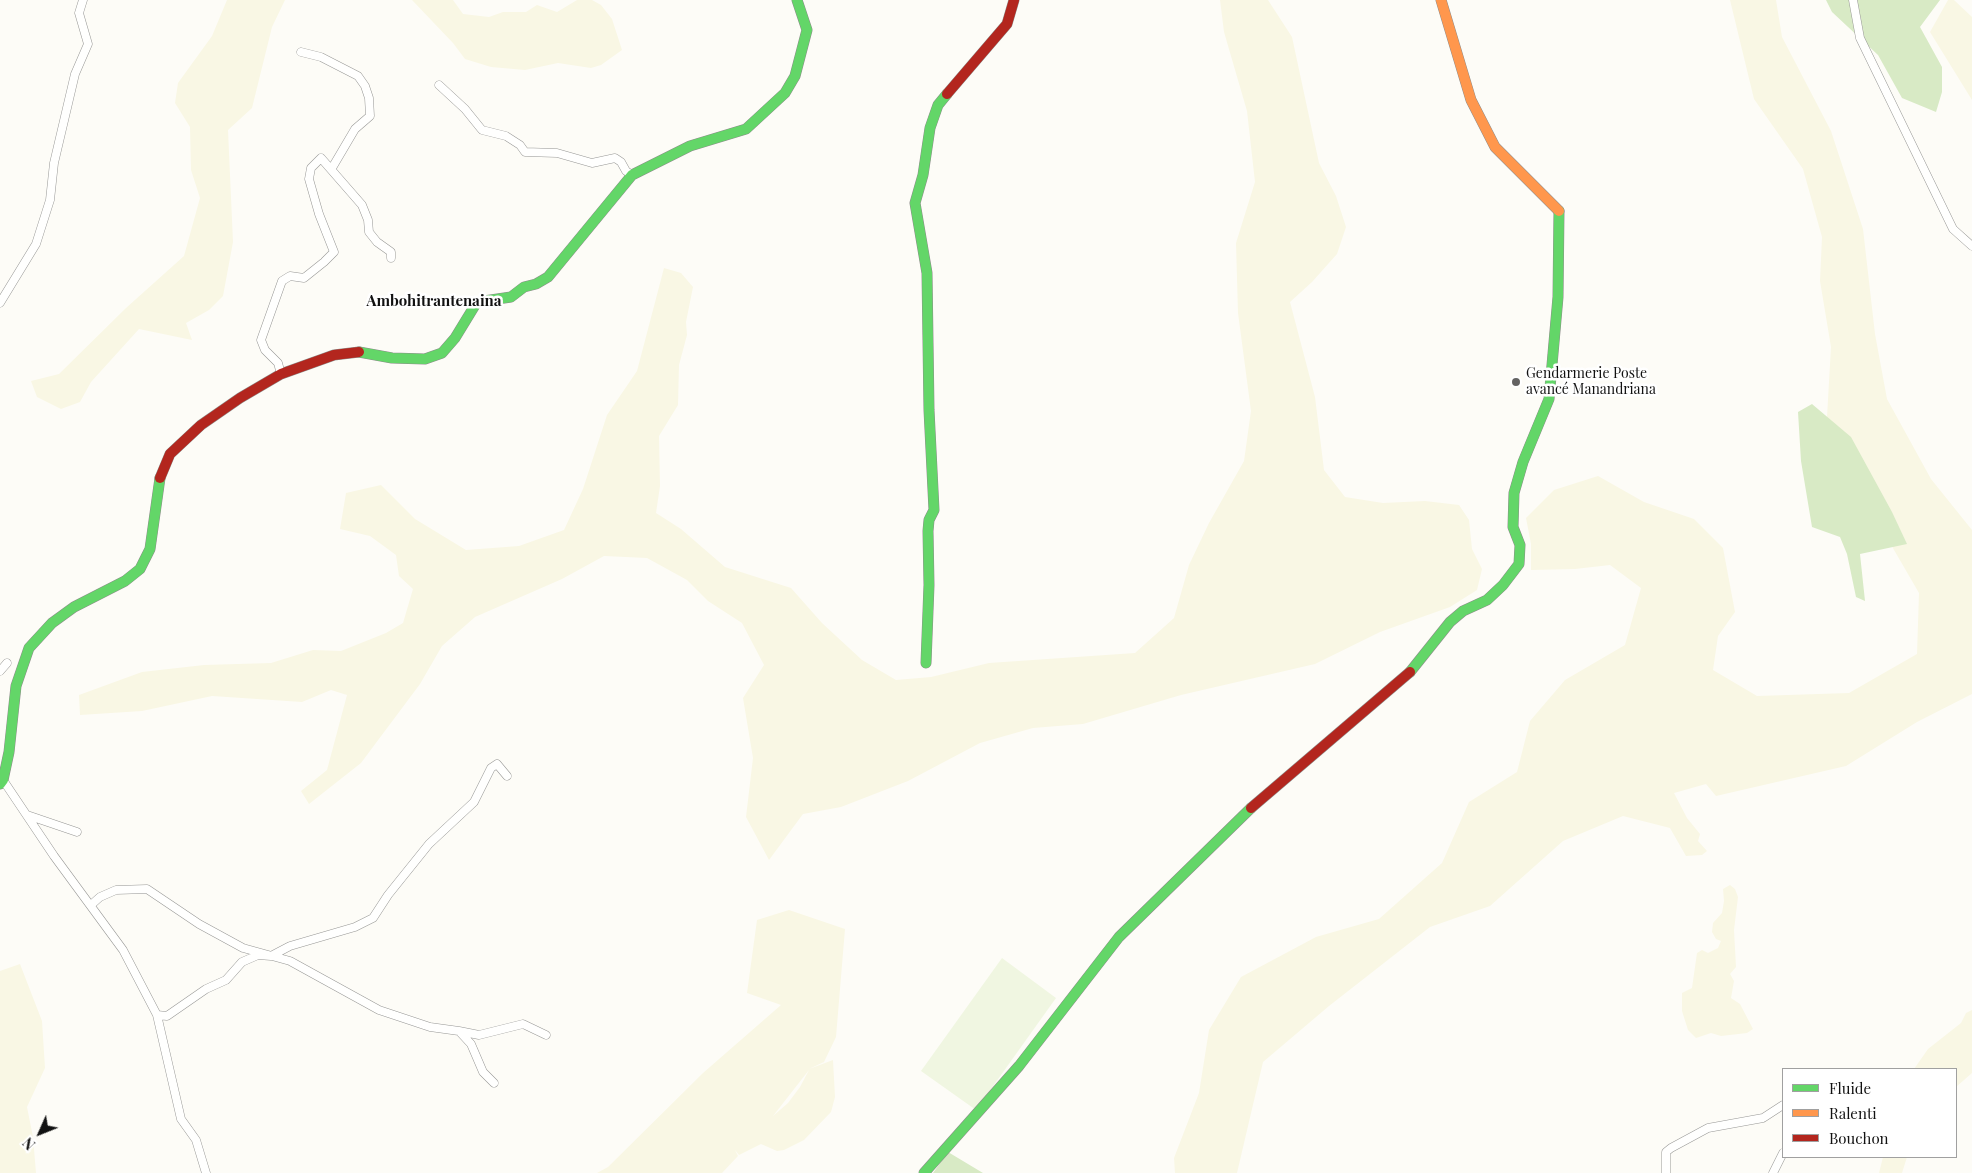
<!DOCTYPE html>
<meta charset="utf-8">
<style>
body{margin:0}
#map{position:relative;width:1972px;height:1173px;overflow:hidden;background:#fdfcf7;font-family:"Playfair Display",serif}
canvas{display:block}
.legend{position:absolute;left:1782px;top:1068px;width:175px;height:90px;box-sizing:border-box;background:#fff;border:1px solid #a0a0a0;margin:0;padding:6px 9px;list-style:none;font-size:15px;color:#111}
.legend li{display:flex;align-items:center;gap:10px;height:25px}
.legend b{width:25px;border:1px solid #a0a0a0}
.north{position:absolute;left:15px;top:1108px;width:50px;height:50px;-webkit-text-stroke:4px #fff;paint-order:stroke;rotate:226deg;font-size:14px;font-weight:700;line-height:20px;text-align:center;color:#111}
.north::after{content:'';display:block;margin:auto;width:18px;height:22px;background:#111;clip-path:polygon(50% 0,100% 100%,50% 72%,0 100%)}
</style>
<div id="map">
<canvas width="1972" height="1173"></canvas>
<ul class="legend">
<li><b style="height:6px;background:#63d668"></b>Fluide</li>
<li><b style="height:6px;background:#ff974d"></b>Ralenti</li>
<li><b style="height:6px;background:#b3261e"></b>Bouchon</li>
</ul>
<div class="north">N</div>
</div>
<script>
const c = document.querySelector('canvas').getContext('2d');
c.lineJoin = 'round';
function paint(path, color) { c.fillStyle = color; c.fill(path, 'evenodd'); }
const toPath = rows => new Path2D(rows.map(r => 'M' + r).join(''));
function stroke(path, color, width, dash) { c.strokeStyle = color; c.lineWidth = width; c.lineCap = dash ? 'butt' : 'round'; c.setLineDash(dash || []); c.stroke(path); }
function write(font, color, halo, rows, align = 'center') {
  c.font = font + ' "Playfair Display",serif'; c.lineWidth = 5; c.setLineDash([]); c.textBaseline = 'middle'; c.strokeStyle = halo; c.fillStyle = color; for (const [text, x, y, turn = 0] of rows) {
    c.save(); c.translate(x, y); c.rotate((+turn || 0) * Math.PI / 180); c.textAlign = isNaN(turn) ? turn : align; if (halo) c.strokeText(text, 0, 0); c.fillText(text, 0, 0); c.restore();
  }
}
const farmland = toPath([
 [227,0,285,0,272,27,252,108,228,130,233,242,223,296,209,310,186,323,192,340,139,329,91,382,80,402,61,409,37,397,31,381,59,374,126,308,184,256,200,198,191,170,190,127,175,103,178,83,212,36],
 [412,0,453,0,463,14,489,17,503,12,526,12,537,5,557,12,577,0,592,0,601,5,612,19,622,50,601,65,591,68,558,63,525,70,491,67,465,59,453,43],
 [1220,0,1268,0,1292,37,1319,163,1336,196,1346,227,1337,254,1312,282,1290,302,1315,397,1324,470,1345,497,1383,503,1425,501,1459,505,1469,520,1472,549,1482,569,1477,590,1450,607,1380,632,1315,664,1181,695,1083,724,1033,728,980,743,908,781,841,807,803,814,769,860,746,817,753,758,743,698,764,665,742,623,708,601,687,580,647,558,604,556,562,579,475,617,442,646,420,684,361,763,309,804,301,791,327,770,347,695,331,690,302,702,212,696,142,711,80,715,79,695,142,672,204,665,271,663,313,650,341,651,386,633,403,623,413,589,399,576,396,555,370,536,340,529,346,493,381,485,415,519,466,550,519,546,564,530,583,489,607,415,637,371,664,268,681,273,693,287,686,322,687,335,679,365,678,405,659,436,660,486,656,513,681,529,725,567,791,588,822,623,862,660,896,680,931,677,989,663,1135,653,1174,618,1189,565,1209,523,1244,461,1251,411,1238,313,1236,243,1255,182,1247,111,1224,32],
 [1730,0,1776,0,1782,37,1831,131,1863,229,1875,334,1887,399,1931,479,1972,530,1972,694,1917,722,1846,766,1716,796,1706,784,1674,793,1687,818,1700,834,1698,841,1707,851,1702,855,1686,856,1670,828,1623,816,1563,841,1490,906,1430,927,1329,1006,1263,1062,1237,1173,1175,1173,1174,1158,1199,1093,1209,1030,1241,977,1316,937,1379,919,1442,863,1469,802,1517,772,1530,721,1565,680,1625,645,1641,588,1610,565,1575,569,1531,570,1531,544,1526,518,1554,490,1598,476,1644,502,1694,519,1723,548,1735,612,1718,636,1713,670,1757,696,1849,693,1917,654,1919,593,1854,481,1827,417,1831,347,1820,281,1822,237,1803,169,1754,99],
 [1948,0,1954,0,1972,17,1972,100,1930,32],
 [1730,885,1735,889,1738,897,1734,930,1736,967,1730,974,1734,981,1731,998,1740,1004,1753,1029,1747,1033,1721,1036,1711,1033,1696,1038,1688,1030,1682,1011,1682,993,1692,988,1697,953,1702,950,1708,953,1718,948,1721,941,1716,939,1712,932,1713,923,1722,913,1724,901,1723,889],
 [789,910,845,929,836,1037,824,1062,809,1069,833,1060,835,1097,831,1112,804,1140,784,1150,777,1151,761,1144,739,1155,735,1150,738,1156,722,1173,597,1173,608,1167,703,1073,781,1005,747,993,757,920],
 [809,1070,800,1087,788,1103,773,1116],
 [20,964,42,1021,45,1068,27,1107,33,1137,36,1173,0,1173,0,971],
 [1972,1010,1972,1073,1956,1087,1956,1069,1914,1069,1928,1049,1961,1023,1966,1013],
 [1883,1157,1907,1157,1902,1173,1879,1173]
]);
const forest = toPath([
 [1826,0,1940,0,1920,27,1942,67,1942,92,1936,112,1902,98,1878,55,1832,12],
 [1812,404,1851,437,1892,512,1907,544,1860,554,1865,601,1856,597,1847,554,1840,537,1812,527,1801,461,1798,412],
 [948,1152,983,1173,933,1173]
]);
const pitch = toPath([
 [1002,958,1056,998,976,1110,921,1071]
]);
const street = toPath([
 [1853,0,1860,38,1953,229,1972,246],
 [301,52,321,57,358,76,365,86,369,98,370,116,355,129,332,168],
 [439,85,465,109,482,130,506,136,520,145,525,152,557,153,592,163,615,158,621,162,626,171,632,175],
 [0,303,36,244,50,200,54,163,75,74,88,44,79,13,83,0],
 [281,374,278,363,265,350,261,340,282,281,290,276,304,278,324,262,334,252,319,214,309,179,311,168,321,158,362,205,368,220,369,232,377,242,391,252,391,258],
 [0,671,7,663],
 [3,780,54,856,123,950,157,1015,181,1119,196,1140,206,1173],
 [27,815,77,832],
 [91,905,100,897,116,890,147,889,199,924,243,948,290,961,379,1010,430,1027,459,1031,471,1044,483,1072,494,1083],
 [157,1015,167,1016,206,989,226,980,242,962,258,955,271,956,290,946,355,927,373,918,388,895,429,844,474,802,491,768,497,764,507,776],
 [459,1031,479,1035,523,1024,546,1035],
 [1666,1173,1666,1152,1671,1148,1708,1128,1763,1118,1783,1105],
 [1773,1173,1783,1153]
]);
const fast = toPath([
 [359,352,392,358,425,359,442,353,455,338,477,302,511,297,524,287,536,284,548,277,632,175,690,146,746,129,785,93,795,76,807,30,797,0],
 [926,663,929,585,928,531,929,520,934,510,929,410,927,273,915,203,923,175,930,128,938,105,947,94],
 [1410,672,1450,622,1463,611,1487,600,1503,585,1519,564,1520,545,1513,527,1514,493,1523,462,1549,399,1558,297,1559,211],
 [0,784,3,780,9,752,16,686,29,648,52,623,74,607,125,581,140,569,150,549,160,478],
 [924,1173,1019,1066,1119,937,1251,808]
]);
const slow = toPath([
 [1441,0,1471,100,1495,147,1559,211]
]);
const jam = toPath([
 [947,94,1007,24,1014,0],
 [160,478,170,454,201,425,240,398,281,374,334,355,359,352],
 [1251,808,1410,672]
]);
const markers = [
 [1516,382,5,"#646362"]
];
const poiNames = [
 ["Gendarmerie Poste",1526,374],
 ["avancé Manandriana",1526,390]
];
const neighbourhoodNames = [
 ["Ambohitrantenaina",434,301]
];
paint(farmland, '#f9f7e4');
paint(forest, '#d8eac5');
paint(pitch, '#f0f6e1');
stroke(street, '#979795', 9);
stroke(fast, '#8e8d8b', 11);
stroke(slow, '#8e8d8b', 11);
stroke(jam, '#8e8d8b', 11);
stroke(street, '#fffffe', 8);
stroke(fast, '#63d668', 10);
stroke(slow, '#ff974d', 10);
stroke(jam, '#b3261e', 10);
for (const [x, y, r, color] of markers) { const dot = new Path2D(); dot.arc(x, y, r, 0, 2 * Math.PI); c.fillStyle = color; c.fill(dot); stroke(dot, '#fff', 2); }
write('14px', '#111', '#fff', poiNames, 'left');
write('bold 15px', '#111', '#fff', neighbourhoodNames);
</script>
